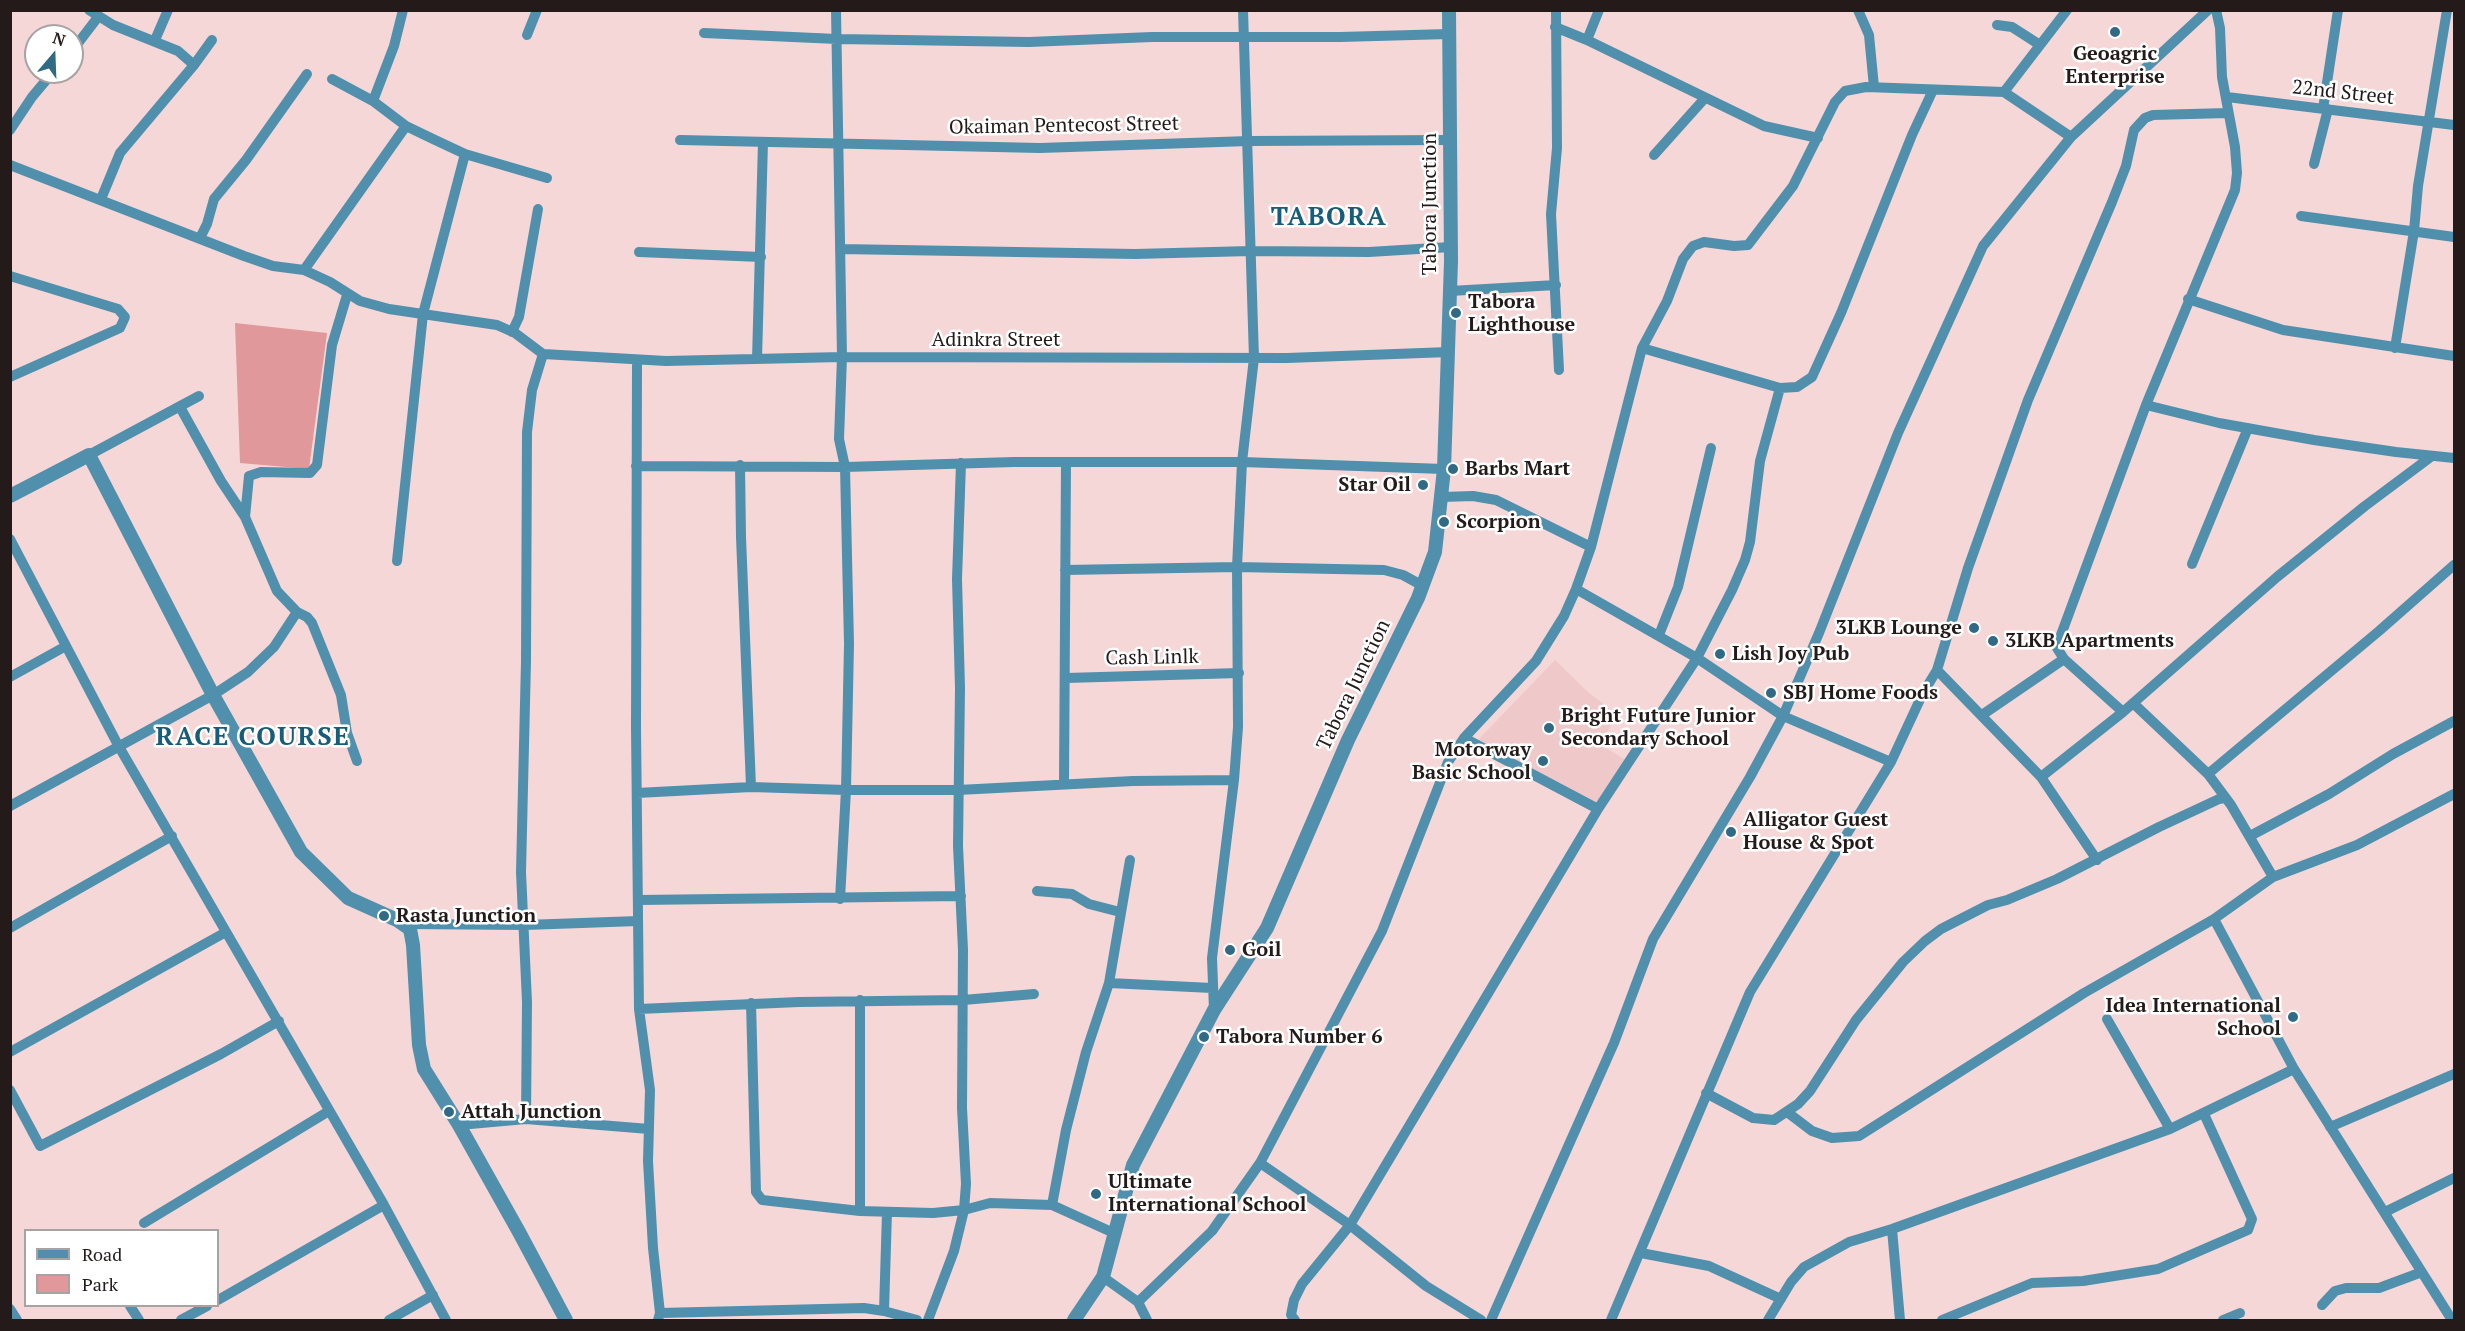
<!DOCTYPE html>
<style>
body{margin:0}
#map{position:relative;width:2465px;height:1331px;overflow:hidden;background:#f5d7d7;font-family:"PT Serif",serif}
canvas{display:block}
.frame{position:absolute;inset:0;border:12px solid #241a1a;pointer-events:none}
.legend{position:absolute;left:24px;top:1229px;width:195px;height:78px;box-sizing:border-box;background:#fff;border:2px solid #a7a3a3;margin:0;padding:8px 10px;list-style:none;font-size:18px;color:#241a1a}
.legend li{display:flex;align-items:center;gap:12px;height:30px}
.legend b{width:30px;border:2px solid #a7a3a3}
.north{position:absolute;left:24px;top:24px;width:60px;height:60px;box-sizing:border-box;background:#fff;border:2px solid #a7a3a3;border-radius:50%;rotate:19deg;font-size:16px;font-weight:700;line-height:24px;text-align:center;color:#241a1a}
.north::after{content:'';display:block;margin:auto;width:21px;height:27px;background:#316a84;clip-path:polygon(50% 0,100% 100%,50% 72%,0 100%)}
</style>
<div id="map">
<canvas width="2465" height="1331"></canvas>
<div class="frame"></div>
<ul class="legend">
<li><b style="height:8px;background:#5090ad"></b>Road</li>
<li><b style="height:16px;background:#e1989a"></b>Park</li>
</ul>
<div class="north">N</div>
</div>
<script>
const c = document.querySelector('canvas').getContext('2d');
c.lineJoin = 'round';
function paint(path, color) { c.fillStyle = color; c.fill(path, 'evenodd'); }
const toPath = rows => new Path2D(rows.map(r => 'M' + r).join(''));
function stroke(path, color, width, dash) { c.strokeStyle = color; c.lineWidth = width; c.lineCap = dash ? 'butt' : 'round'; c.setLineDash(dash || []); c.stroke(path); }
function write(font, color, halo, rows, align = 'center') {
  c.font = font + ' "PT Serif",serif'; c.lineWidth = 5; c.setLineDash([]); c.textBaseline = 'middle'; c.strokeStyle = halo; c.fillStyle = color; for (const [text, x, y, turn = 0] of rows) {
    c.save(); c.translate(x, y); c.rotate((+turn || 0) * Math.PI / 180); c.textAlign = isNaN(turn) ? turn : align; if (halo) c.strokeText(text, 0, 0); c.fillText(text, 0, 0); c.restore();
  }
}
const built = toPath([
 [1555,660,1589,693,1618,715,1599,744,1626,760,1597,806,1477,741]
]);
const green = toPath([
 [235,323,327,333,309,469,240,463]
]);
const minor = toPath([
 [89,10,113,25,178,51,194,65],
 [836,10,842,357,839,439,845,467,849,644,846,790,840,899],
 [1556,10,1557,148,1551,214,1559,370],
 [1858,10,1869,35,1874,87],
 [1997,25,2012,27,2040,45],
 [1555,27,1587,40,1764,126,1818,138],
 [704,33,837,39,1029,42,1152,37,1340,37,1449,34],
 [527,35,537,10],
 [155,40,168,10],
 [1587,40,1599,10],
 [72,51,98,17],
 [332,79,373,101,406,126,433,139,465,154,547,178],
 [2004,92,2067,10],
 [2227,97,2454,125],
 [373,101,394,46,403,10],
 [2323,109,2338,10],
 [10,130,32,97,53,72],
 [680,140,1040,148,1249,141,1449,140],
 [1654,155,1705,98],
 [2314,164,2328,109],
 [10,165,244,256,273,266,304,270,330,282,360,301,389,309,497,325,515,333,543,354],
 [101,199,120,153,194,65,212,40],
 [2301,216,2454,237],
 [200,238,207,224,214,199,246,160,307,74],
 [840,249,1135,254,1251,251,1369,252,1451,247],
 [639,252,761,257],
 [304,270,406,126],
 [10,276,118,309,125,317,120,328,10,377],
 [1450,291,1556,285],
 [2188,299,2283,330,2454,356],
 [512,332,519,317,538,209],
 [1642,348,1780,388,1797,387,1812,377,1841,313,1912,135,1933,90],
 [2395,348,2414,231,2418,186,2447,10],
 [543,354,666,361,842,357,1287,358,1449,352],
 [757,359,763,142],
 [637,361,636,728,639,1009,650,1090,648,1161,653,1248,660,1313,658,1320],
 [2146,405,2219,423,2314,440,2396,452,2454,458],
 [89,455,199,396],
 [740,465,741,537,751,787],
 [636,466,845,467,1014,462,1242,462,1444,469],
 [1442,497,1473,496,1496,500,1591,547],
 [245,517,249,476,261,472,310,473,317,465,332,345,347,295],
 [10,539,118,745,384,1205,446,1320],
 [397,561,423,314,465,154],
 [2192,564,2248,428],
 [1065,570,1237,567,1384,570,1403,575,1423,586],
 [1576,589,1697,658,1732,590,1745,560,1750,542,1760,461,1780,388],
 [297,612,307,617,312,623,341,695,347,733,357,761],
 [1659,635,1678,587,1711,448],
 [1937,670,2041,777,2097,860],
 [10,677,66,646],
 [1066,678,1239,673],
 [2133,703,2208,774,2379,631,2454,565],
 [2123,712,2064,659,2057,648,2058,643,2146,405,2235,190,2237,173,2235,147,2222,77,2220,28,2216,10],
 [1982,715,2064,659],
 [1464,738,1598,809],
 [2208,774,2231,805,2273,877,2214,919,2294,1069,2452,1320],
 [2041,777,2123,712,2277,577,2365,506,2432,456],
 [1064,784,1066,462],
 [637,793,751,787,846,790,958,790,1133,781,1234,780],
 [10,806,213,695,248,672,274,647,297,612,277,591,245,517,221,481,180,407],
 [2250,836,2329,794,2393,754,2454,721],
 [2273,877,2357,845,2454,794],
 [1037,891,1072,894,1089,904,1120,912],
 [639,900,961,896],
 [406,924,525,925,638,921],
 [10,928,172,836],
 [1109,983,1212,988],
 [751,1003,756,1192,762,1200,860,1211,933,1213,964,1210,990,1203,1052,1205,1116,1234],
 [639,1009,799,1002,963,1000,1034,994],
 [1214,1010,1212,958,1234,780,1238,727,1237,567,1242,462,1254,358,1243,10],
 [2107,1019,2170,1129],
 [10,1052,226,932],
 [10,1090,40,1146,221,1054,279,1021],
 [1706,1093,1753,1118,1774,1120,1798,1104,1810,1091,1856,1020,1903,962,1925,941,1941,929,1988,905,2007,900,2057,879,2159,827,2219,799,2226,798],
 [1787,1112,1812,1131,1832,1138,1859,1136,2084,993,2214,919],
 [526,1119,649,1129],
 [459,1125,526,1119,527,1002,521,872,526,661,527,432,532,390,543,354],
 [2330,1127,2454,1074],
 [1260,1163,1382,931,1448,762,1464,738,1536,661,1564,616,1576,589,1591,547,1642,348,1667,301,1683,259,1693,246,1704,242,1734,246,1748,245,1793,186,1835,102,1845,91,1866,87,2004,92,2071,137],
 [1052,1205,1066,1130,1086,1052,1109,983,1130,860],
 [860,1211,860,1000],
 [2385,1212,2454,1178],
 [144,1223,329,1111],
 [1892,1229,1900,1320],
 [1641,1253,1709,1266,1781,1299],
 [1103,1277,1138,1302,1147,1320],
 [218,1300,384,1205],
 [1138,1302,1212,1231,1260,1163,1350,1225,1426,1286,1481,1320],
 [2322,1305,2335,1291,2346,1288,2379,1288,2422,1272],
 [130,1306,139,1320],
 [10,1309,17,1320],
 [884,1311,887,1212],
 [660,1313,864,1308,884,1311,917,1320],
 [181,1320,207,1306],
 [389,1320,433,1295],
 [928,1320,954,1251,964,1210,966,1184,962,1108,963,950,958,846,960,688,957,579,961,463],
 [1295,1320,1291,1315,1294,1300,1302,1284,1350,1225,1598,809,1697,658,1783,716,1891,762],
 [1491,1320,1614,1043,1653,939,1750,777,1783,716,1819,633,1898,433,1983,246,2071,137,2208,10],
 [1611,1320,1750,992,1891,762,1923,693,1937,670,1968,568,2028,400,2112,202,2126,166,2134,130,2145,118,2153,115,2228,113],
 [1768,1320,1791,1282,1804,1267,1849,1242,1892,1229,2170,1129,2294,1069],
 [1942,1320,2032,1283,2083,1281,2158,1269,2248,1230,2252,1219,2204,1114],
 [2223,1320,2240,1313]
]);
const tertiary = toPath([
 [10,496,89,455,213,695,301,852,348,898,397,920,410,929,413,945,419,1045,424,1069,459,1125,519,1232,566,1320],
 [1074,1320,1103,1277,1133,1165,1214,1010,1267,928,1348,740,1418,598,1435,552,1444,469,1451,261,1449,10]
]);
const markers = [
 [2115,32,6,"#316a84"],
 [1456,313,6,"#316a84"],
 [1453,469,6,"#316a84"],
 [1423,485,6,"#316a84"],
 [1444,522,6,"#316a84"],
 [1974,628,6,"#316a84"],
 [1993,641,6,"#316a84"],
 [1720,654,6,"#316a84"],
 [1771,693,6,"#316a84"],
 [1549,728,6,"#316a84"],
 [1543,761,6,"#316a84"],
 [1731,832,6,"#316a84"],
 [384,916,6,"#316a84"],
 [1230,950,6,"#316a84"],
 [2293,1017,6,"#316a84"],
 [1204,1037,6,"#316a84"],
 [449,1112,6,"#316a84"],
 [1096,1194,6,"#316a84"]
];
const poiNames = [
 ["Geoagric",2115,54,"center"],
 ["Enterprise",2115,77,"center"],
 ["Tabora",1468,302],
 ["Lighthouse",1468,325],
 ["Barbs Mart",1465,469],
 ["Star Oil",1411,485,"right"],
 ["Scorpion",1456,522],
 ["3LKB Lounge",1962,628,"right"],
 ["3LKB Apartments",2005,641],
 ["Lish Joy Pub",1732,654],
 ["SBJ Home Foods",1783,693],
 ["Bright Future Junior",1561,716],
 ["Secondary School",1561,739],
 ["Motorway",1531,750,"right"],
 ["Basic School",1531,773,"right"],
 ["Alligator Guest",1743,820],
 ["House & Spot",1743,843],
 ["Rasta Junction",396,916],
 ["Goil",1242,950],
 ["Idea International",2281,1006,"right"],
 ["School",2281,1029,"right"],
 ["Tabora Number 6",1216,1037],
 ["Attah Junction",461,1112],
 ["Ultimate",1108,1182],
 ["International School",1108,1205]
];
const streetNames = [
 ["22nd Street",2343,93,6],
 ["Okaiman Pentecost Street",1064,126,-1],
 ["Tabora Junction",1430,204,-90],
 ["Adinkra Street",996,340],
 ["Cash Linlk",1152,658,-1],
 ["Tabora Junction",1354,685,-64]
];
const districtNames = [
 ["TABORA",1329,218],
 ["RACE COURSE",253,738]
];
paint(built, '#efc8c9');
paint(green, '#e1989a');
stroke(minor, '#5090ad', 10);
stroke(tertiary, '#5090ad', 14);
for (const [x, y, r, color] of markers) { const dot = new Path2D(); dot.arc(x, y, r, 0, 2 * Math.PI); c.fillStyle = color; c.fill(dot); stroke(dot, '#fff', 2); }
write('bold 20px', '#241a1a', '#fff', poiNames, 'left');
write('20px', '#241a1a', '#fff', streetNames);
c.letterSpacing = '1.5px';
write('bold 26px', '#175d79', '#fff', districtNames);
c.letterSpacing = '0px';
</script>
